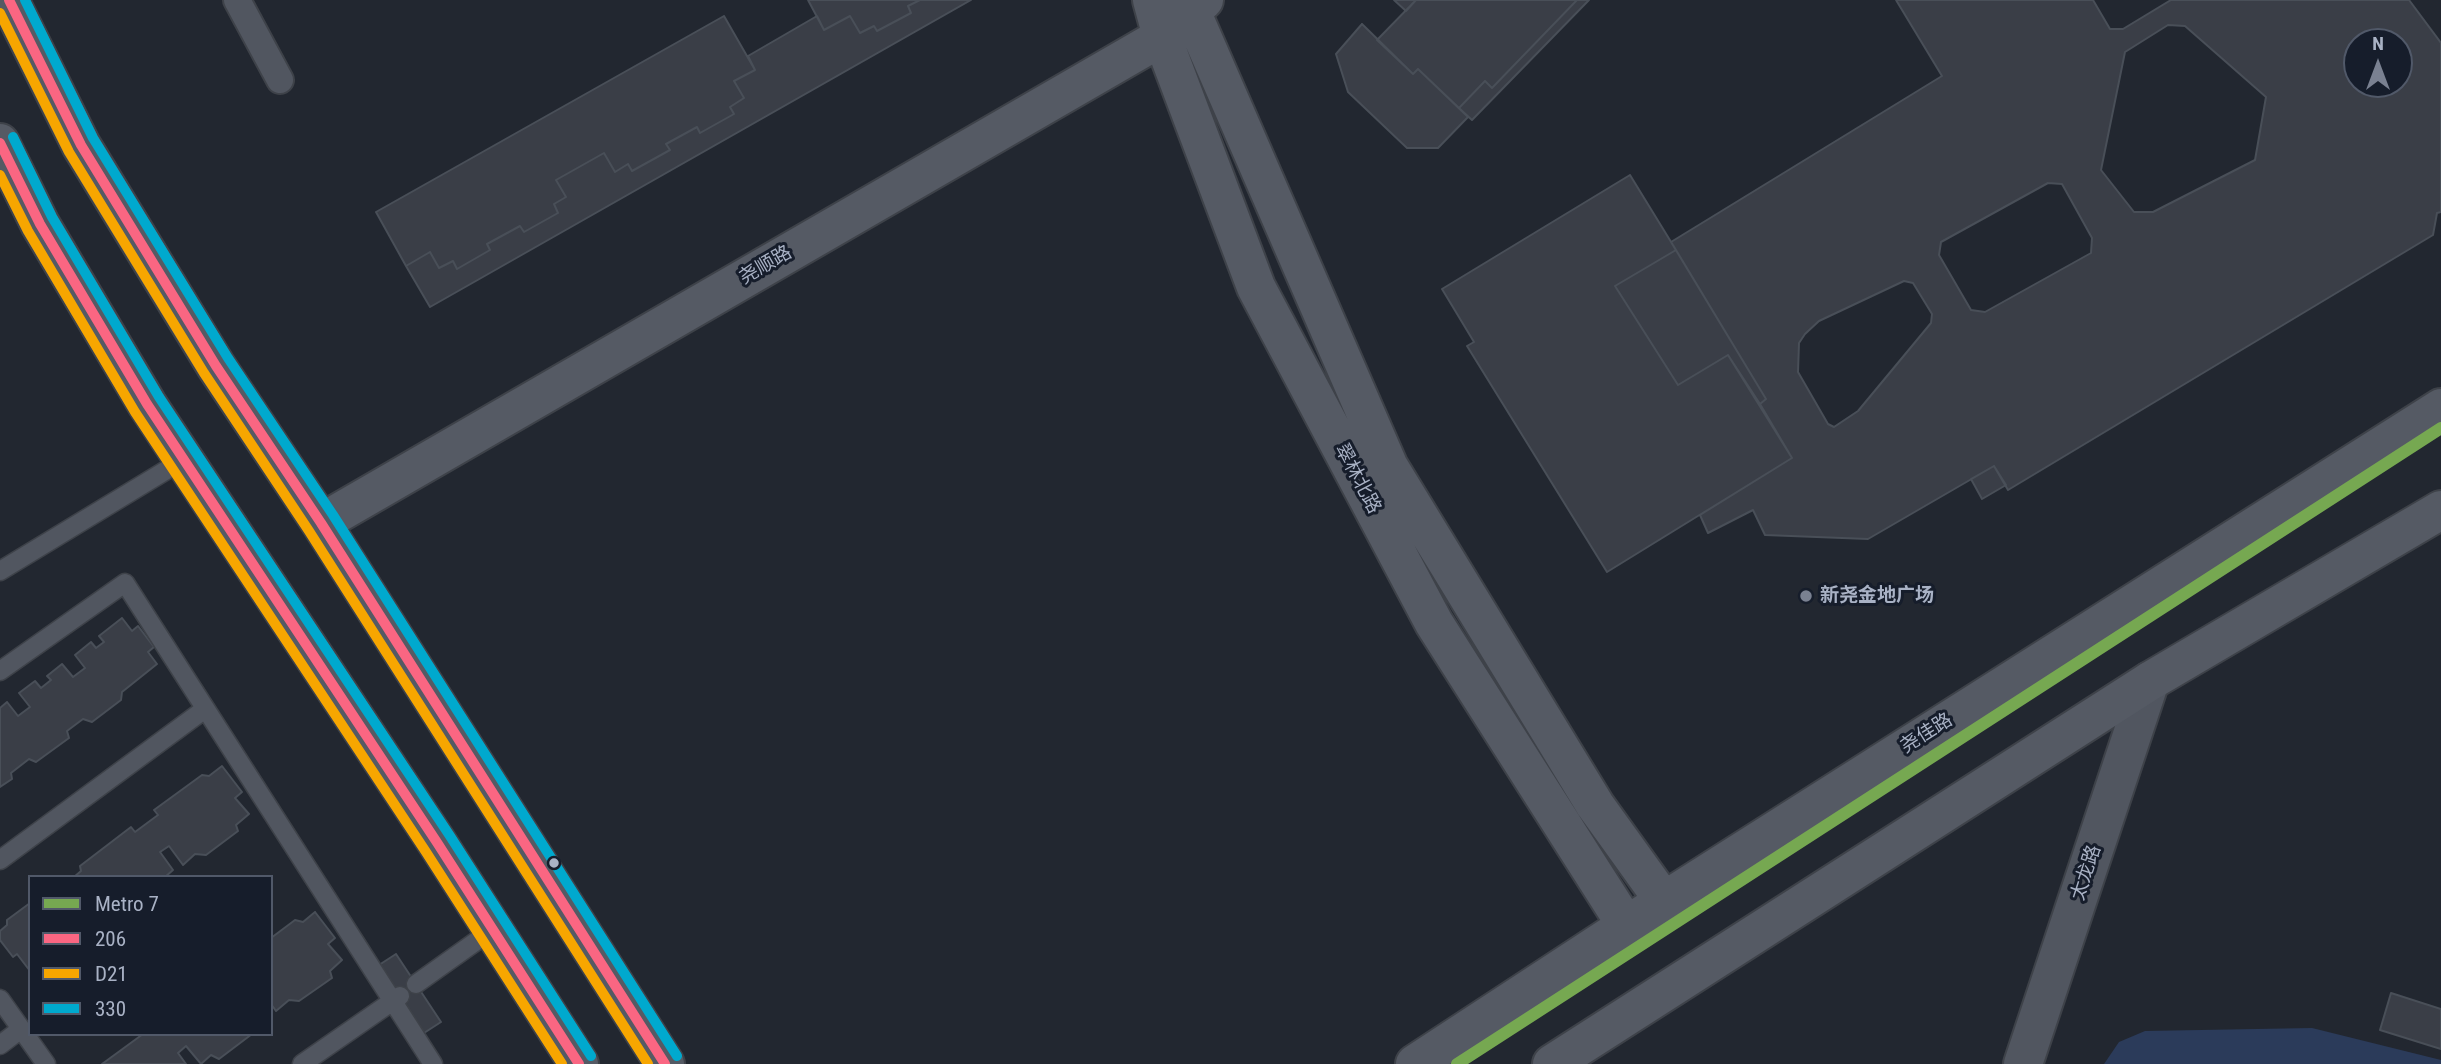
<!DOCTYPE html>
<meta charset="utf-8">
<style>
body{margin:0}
#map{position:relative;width:2441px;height:1064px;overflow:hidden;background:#222730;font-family:"Roboto Condensed",sans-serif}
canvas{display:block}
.legend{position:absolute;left:28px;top:875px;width:245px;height:161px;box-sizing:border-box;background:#161d2b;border:2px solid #515969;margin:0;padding:9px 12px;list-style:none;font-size:21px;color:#a9b2c5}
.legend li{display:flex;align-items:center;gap:14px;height:35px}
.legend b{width:35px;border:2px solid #515969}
.north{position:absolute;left:2343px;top:28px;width:70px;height:70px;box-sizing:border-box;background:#161d2b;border:2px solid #515969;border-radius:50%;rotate:0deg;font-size:19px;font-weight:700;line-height:28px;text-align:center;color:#a9b2c5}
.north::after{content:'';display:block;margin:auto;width:24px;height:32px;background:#7a8191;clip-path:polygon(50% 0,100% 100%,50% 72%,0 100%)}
</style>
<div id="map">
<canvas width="2441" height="1064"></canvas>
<ul class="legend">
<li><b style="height:9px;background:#76a851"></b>Metro 7</li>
<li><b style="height:9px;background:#fa6682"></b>206</li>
<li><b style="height:9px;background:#f7a600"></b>D21</li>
<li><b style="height:9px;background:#00a9ce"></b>330</li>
</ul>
<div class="north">N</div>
</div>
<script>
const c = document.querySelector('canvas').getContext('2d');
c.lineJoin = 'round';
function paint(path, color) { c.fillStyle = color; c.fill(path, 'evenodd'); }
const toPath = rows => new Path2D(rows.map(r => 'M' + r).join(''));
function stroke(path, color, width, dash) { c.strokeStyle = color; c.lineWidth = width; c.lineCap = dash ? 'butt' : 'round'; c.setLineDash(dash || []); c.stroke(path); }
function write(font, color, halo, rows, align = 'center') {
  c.font = font + ' "Roboto Condensed","Noto Sans SC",sans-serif'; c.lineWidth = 6; c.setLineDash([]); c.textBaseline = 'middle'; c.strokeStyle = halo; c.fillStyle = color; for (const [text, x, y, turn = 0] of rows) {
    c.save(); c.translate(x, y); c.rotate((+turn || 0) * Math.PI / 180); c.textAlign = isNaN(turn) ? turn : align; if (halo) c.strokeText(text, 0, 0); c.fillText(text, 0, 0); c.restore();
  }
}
const water = toPath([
 [2312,1028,2441,1060,2441,1064,2104,1064,2119,1042,2145,1031]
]);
const building = toPath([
 [808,0,920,0,908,6,911,13,877,31,874,26,860,33,850,16,824,30,808,0],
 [920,0,971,0,430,307,406,266,430,252,439,268,453,261,457,269,490,250,487,244,520,226,524,232,558,213,554,204,566,197,556,180,604,153,615,172,628,164,632,171,670,150,666,144,697,127,700,133,734,114,730,107,744,98,734,81,755,70,748,56,817,16,824,30,850,16,860,33,874,26,877,31,911,13,908,6,920,0],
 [1394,0,1416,0,1406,11,1394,0],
 [1416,0,1577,0,1492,88,1485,81,1459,108,1418,69,1413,74,1377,40,1416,0],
 [1577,0,1589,0,1472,120,1459,108,1485,81,1492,88,1577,0],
 [1896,0,2093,0,2110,29,2123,29,2171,0,2409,0,2441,43,2441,212,2437,213,2433,235,2008,490,1994,466,1868,539,1765,535,1753,510,1708,533,1700,515,1792,458,1760,404,1766,399,1671,242,1942,76,1896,0],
 [2168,25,2185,26,2266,97,2255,160,2153,212,2134,212,2101,170,2125,52,2168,25],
 [2357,42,2399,42,2399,84,2357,84,2357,42],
 [2048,183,2062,184,2092,238,2091,253,1985,312,1971,310,1939,255,1941,242,2048,183],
 [1904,281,1913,283,1932,314,1931,323,1858,411,1834,427,1828,424,1798,372,1799,343,1805,334,1819,321,1904,281],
 [724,16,755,70,734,81,744,98,730,107,734,114,700,133,697,127,666,144,670,150,632,171,628,164,615,172,604,153,556,180,566,197,554,204,558,213,524,232,520,226,487,244,490,250,457,269,453,261,439,268,430,252,406,266,376,212,724,16],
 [1362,24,1413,74,1418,69,1468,117,1438,148,1407,148,1348,92,1336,54,1362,24],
 [1630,175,1676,250,1615,286,1678,385,1728,355,1792,458,1607,572,1467,346,1474,342,1442,289,1630,175],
 [1676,250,1766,399,1760,404,1728,355,1678,385,1615,286,1676,250],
 [1994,466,2006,485,1982,499,1971,479,1994,466],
 [122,618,132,631,138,626,154,647,148,652,157,664,122,692,121,700,92,722,83,719,67,731,69,738,36,762,29,759,11,773,12,779,0,787,0,708,7,702,18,716,30,707,19,693,35,681,41,688,51,680,47,676,62,664,73,677,85,668,75,655,91,642,96,648,104,642,99,636,122,618],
 [222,766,242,792,235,798,249,814,236,825,238,831,206,855,195,854,183,865,169,846,160,852,173,870,165,877,74,877,81,871,80,866,131,827,135,832,158,815,154,810,202,775,209,776,222,766],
 [30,903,30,971,17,954,13,957,0,940,0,931,7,925,7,920,30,903],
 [315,912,335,938,328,944,342,960,330,971,332,978,299,1001,289,1000,276,1011,271,1004,271,938,295,920,303,922,315,912],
 [396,954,441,1022,424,1033,379,965,396,954],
 [2391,993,2441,1009,2441,1049,2380,1030,2391,993],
 [143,1034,252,1034,219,1059,211,1055,201,1064,186,1046,178,1053,186,1064,102,1064,143,1034]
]);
const service = toPath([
 [0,571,183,460],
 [0,671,125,583,433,1064],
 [0,860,205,709],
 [416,984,492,930],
 [0,999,46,1064],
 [0,1045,21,1029],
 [302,1064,400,996]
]);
const pedestrian = toPath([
 [237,0,280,80]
]);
const tertiary = toPath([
 [2023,1064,2150,681]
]);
const secondary = toPath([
 [9,0,81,145,216,366,321,523,665,1064],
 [1152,0,1162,37,1256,287,1434,623,1626,925],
 [1189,0,1192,13,1389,467,1595,805,1664,901],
 [0,143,40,224,147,404,438,844,579,1064],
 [321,523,1162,37,1204,0],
 [1415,1064,1664,901,2441,408],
 [1552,1064,2150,681,2441,510]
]);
const bus1 = toPath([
 [9,0,81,145,216,366,321,523,665,1064],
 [0,143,40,224,147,404,438,844,579,1064]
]);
const bus2 = toPath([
 [0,13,69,152,204,373,309,531,648,1064],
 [0,175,28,231,135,412,426,852,562,1064]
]);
const bus3 = toPath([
 [25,0,93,138,228,358,333,515,677,1056],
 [13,137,52,217,159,397,450,836,591,1056]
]);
const metro1 = toPath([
 [1457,1064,2441,428]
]);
const markers = [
 [1806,596,7,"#7a8191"],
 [554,863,6,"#a9b2c5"]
];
const streetNames = [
 ["尧顺路",766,266,-30],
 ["翠林北路",1357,479,62],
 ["尧佳路",1927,734,-32],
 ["太龙路",2087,873,-72]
];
const poiNames = [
 ["新尧金地广场",1820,596]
];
paint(water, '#2b3b5a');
paint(building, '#3a3e47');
stroke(building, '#494f58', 2);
stroke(service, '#3e4249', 21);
stroke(pedestrian, '#3e4249', 30);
stroke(tertiary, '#3e4249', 42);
stroke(secondary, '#3e4249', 42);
stroke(service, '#515660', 18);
stroke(pedestrian, '#515660', 26);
stroke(tertiary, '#515660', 38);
stroke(secondary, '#555a64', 38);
stroke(bus1, '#fa6682', 10);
stroke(bus2, '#f7a600', 10);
stroke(bus3, '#00a9ce', 10);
stroke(metro1, '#76a851', 12);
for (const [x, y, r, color] of markers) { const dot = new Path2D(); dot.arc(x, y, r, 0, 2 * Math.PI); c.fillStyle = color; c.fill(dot); stroke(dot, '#161d2b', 2.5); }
write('19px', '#a9b2c5', '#161d2b', streetNames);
write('bold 19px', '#a9b2c5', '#161d2b', poiNames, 'left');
</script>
